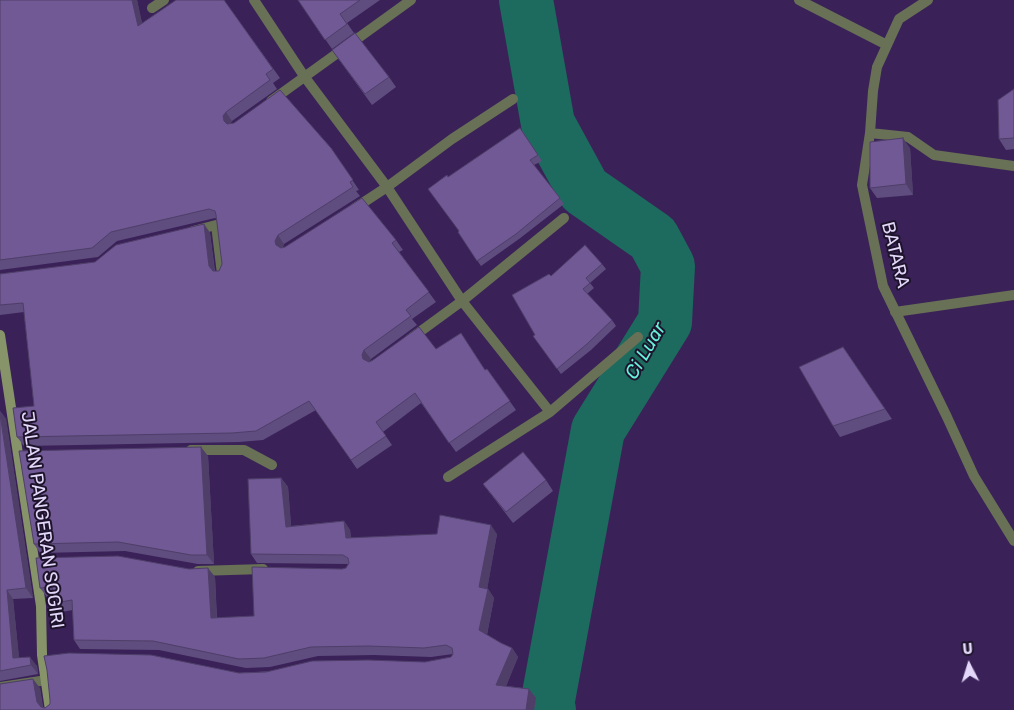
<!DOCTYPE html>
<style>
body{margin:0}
#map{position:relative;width:1014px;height:710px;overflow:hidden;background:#3a2258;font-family:Rubik,sans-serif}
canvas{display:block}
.north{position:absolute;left:944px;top:640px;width:50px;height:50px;-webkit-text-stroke:4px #1d132b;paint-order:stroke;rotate:355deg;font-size:14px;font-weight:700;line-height:20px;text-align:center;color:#e4d8fa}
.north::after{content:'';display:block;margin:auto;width:18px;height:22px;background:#e4d8fa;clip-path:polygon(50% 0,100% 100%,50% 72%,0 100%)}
</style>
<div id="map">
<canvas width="1014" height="710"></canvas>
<div class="north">U</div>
</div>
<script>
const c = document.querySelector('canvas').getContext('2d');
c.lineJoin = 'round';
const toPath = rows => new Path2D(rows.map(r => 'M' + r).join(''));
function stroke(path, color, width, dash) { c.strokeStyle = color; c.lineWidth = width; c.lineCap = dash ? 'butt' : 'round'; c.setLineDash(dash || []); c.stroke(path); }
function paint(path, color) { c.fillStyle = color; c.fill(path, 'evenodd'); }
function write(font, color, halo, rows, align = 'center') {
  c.font = font + ' Rubik,sans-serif'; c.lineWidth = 4; c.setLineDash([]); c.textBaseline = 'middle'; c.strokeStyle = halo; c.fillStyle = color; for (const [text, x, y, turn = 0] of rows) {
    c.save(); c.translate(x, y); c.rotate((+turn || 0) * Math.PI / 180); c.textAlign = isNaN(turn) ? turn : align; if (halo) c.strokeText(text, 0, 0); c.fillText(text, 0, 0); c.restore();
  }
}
const river = toPath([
 [526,0,548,124,584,190,653,238,668,266,665,322,598,430,547,705,549,710]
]);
const lane = toPath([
 [895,312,1014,295]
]);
const street = toPath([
 [254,0,304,76,387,187,462,301,550,412],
 [799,0,887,45],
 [928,0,899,19,877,67,873,91,870,133,862,185,883,286,947,417,974,476,1014,541],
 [152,8,164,0],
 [271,101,411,0],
 [870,133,908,137,934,155,1014,166],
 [355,208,387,187,452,139,513,99],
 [193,231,216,225,222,274],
 [410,339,462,301,564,218],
 [191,450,244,450,272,465],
 [448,477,550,412,638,337],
 [198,571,263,569],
 [0,687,47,680]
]);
const secondary = toPath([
 [0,335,41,606,42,655,50,710]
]);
const wall = toPath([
 [0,0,137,0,142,24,224,0,280,78,273,83,277,89,232,121,230,124,331,148,359,190,356,191,360,196,284,244,283,247,396,240,403,250,399,252,436,302,412,319,417,325,371,359,369,362,436,349,485,370,487,369,516,410,456,452,421,403,383,432,392,445,357,469,316,410,263,440,239,442,24,446,17,437,34,406,24,312,0,315,0,274,95,262,204,224,210,233,215,271,219,271,222,264,217,219,215,218,117,241,98,257,0,270],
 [298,0,380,0,347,23,354,33,332,49],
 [332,50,389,77,396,87,372,105],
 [1014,89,1014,149,1006,150,999,139],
 [520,128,542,161,534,165,564,204,519,239,481,266,458,232,459,231,448,177],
 [910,148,913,195,877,198,870,188],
 [602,264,606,269,590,283,594,288,587,294,612,320,616,326,591,350,561,374,533,336,535,335,551,276],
 [843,347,892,419,840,437,833,426],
 [0,411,6,419,33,598,13,599,19,658,37,666,38,674,0,681],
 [208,456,214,564,198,564,125,551,40,553,34,544],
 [281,478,288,487,291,526,344,521,350,530,351,538,497,534,487,589,488,589,494,598,487,635,501,643,512,648,518,657,506,686,529,689,536,698,534,710,0,710,40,688,43,707,45,708,239,673,425,662,451,657,453,654,431,657,374,655,318,656,270,667,246,668,159,650,80,649,74,640,73,610,61,612,55,603,54,596,47,597,40,588,215,577,217,618,254,616,342,569,346,568,348,564,257,563,251,554],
 [546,480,553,491,513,523,483,484]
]);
const shadedWall = toPath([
 [132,0,137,0,145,35,138,26],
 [226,112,232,121,230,125,230,131,224,121,223,116],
 [903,138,910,148,913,195,906,184],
 [204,224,210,233,215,275,209,266],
 [278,235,284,244,281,250,276,245,275,241],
 [364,350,371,359,368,364,363,359,362,355],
 [0,411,6,419,33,598,26,588],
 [201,447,208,456,214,564,207,555],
 [281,478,288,487,292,536,286,527],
 [344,521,350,530,352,547,346,538],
 [491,525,497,534,486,596,479,587],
 [208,568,215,577,217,627,211,618],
 [488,589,494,598,486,639,479,630],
 [7,590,13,599,20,667,13,658],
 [512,648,518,657,503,694,496,685],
 [30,657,37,666,38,674,31,665],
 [33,679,40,688,43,710,37,702],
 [529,689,536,698,534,710,526,710]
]);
const building = toPath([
 [0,0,132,0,138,26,176,0,224,0,273,69,266,74,270,80,226,112,223,116,224,121,227,124,234,123,280,90,331,148,353,180,350,182,353,187,278,235,275,241,276,245,281,248,285,247,362,198,396,240,392,243,429,292,406,310,411,316,364,350,362,355,363,359,369,362,373,360,419,327,436,349,461,333,485,370,487,369,510,401,449,443,415,393,376,422,386,436,351,460,309,401,256,431,232,433,17,437,13,408,34,406,23,303,0,305,0,274,95,262,116,245,204,224,209,266,213,271,219,271,222,264,216,215,215,211,209,209,111,232,92,248,0,260,0,0],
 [298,0,360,0,340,14,347,24,325,40,298,0],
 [355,33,389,77,365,94,332,50,355,33],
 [1014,89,1014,138,999,139,998,100,1014,89],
 [520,128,538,155,530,160,560,198,516,234,477,261,458,232,459,231,428,189,447,175,448,177,520,128],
 [903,138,906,184,870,188,870,142,903,138],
 [585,245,602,264,586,278,590,283,583,289,612,320,587,344,557,369,533,336,535,335,512,295,549,274,551,276,585,245],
 [843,347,885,409,833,426,799,367,843,347],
 [0,414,26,588,7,590,13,658,30,657,31,665,0,671,0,414],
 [201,447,207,555,191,555,118,542,34,544,19,451,201,447],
 [523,452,546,480,506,512,483,484,523,452],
 [281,478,286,527,344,521,346,538,437,534,440,515,491,525,479,587,488,589,479,630,501,643,512,648,496,685,529,689,526,710,0,710,0,684,33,679,37,702,41,707,45,708,50,704,50,700,47,670,44,656,69,653,151,655,239,673,266,672,312,661,368,660,425,662,451,657,453,654,452,648,446,645,424,648,368,646,311,647,264,658,239,659,153,641,74,640,72,600,55,603,52,587,40,588,36,558,118,556,189,569,208,568,211,618,254,616,252,567,342,569,346,568,349,563,348,558,343,555,251,554,248,479,281,478]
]);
const streetNames = [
 ["BATARA",895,255,76],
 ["JALAN PANGERAN SOGIRI",42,520,82]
];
const waterNames = [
 ["Ci Luar",646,351,-60]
];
stroke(river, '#1d6a5f', 54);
stroke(lane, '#687155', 10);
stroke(street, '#687155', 10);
stroke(secondary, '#879469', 10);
paint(wall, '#604d7f');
paint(shadedWall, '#4e3e68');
paint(building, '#705994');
stroke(building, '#4e3e68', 1);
write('18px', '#e4d8fa', '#1d132b', streetNames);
write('italic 19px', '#67f0db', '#1d132b', waterNames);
</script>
